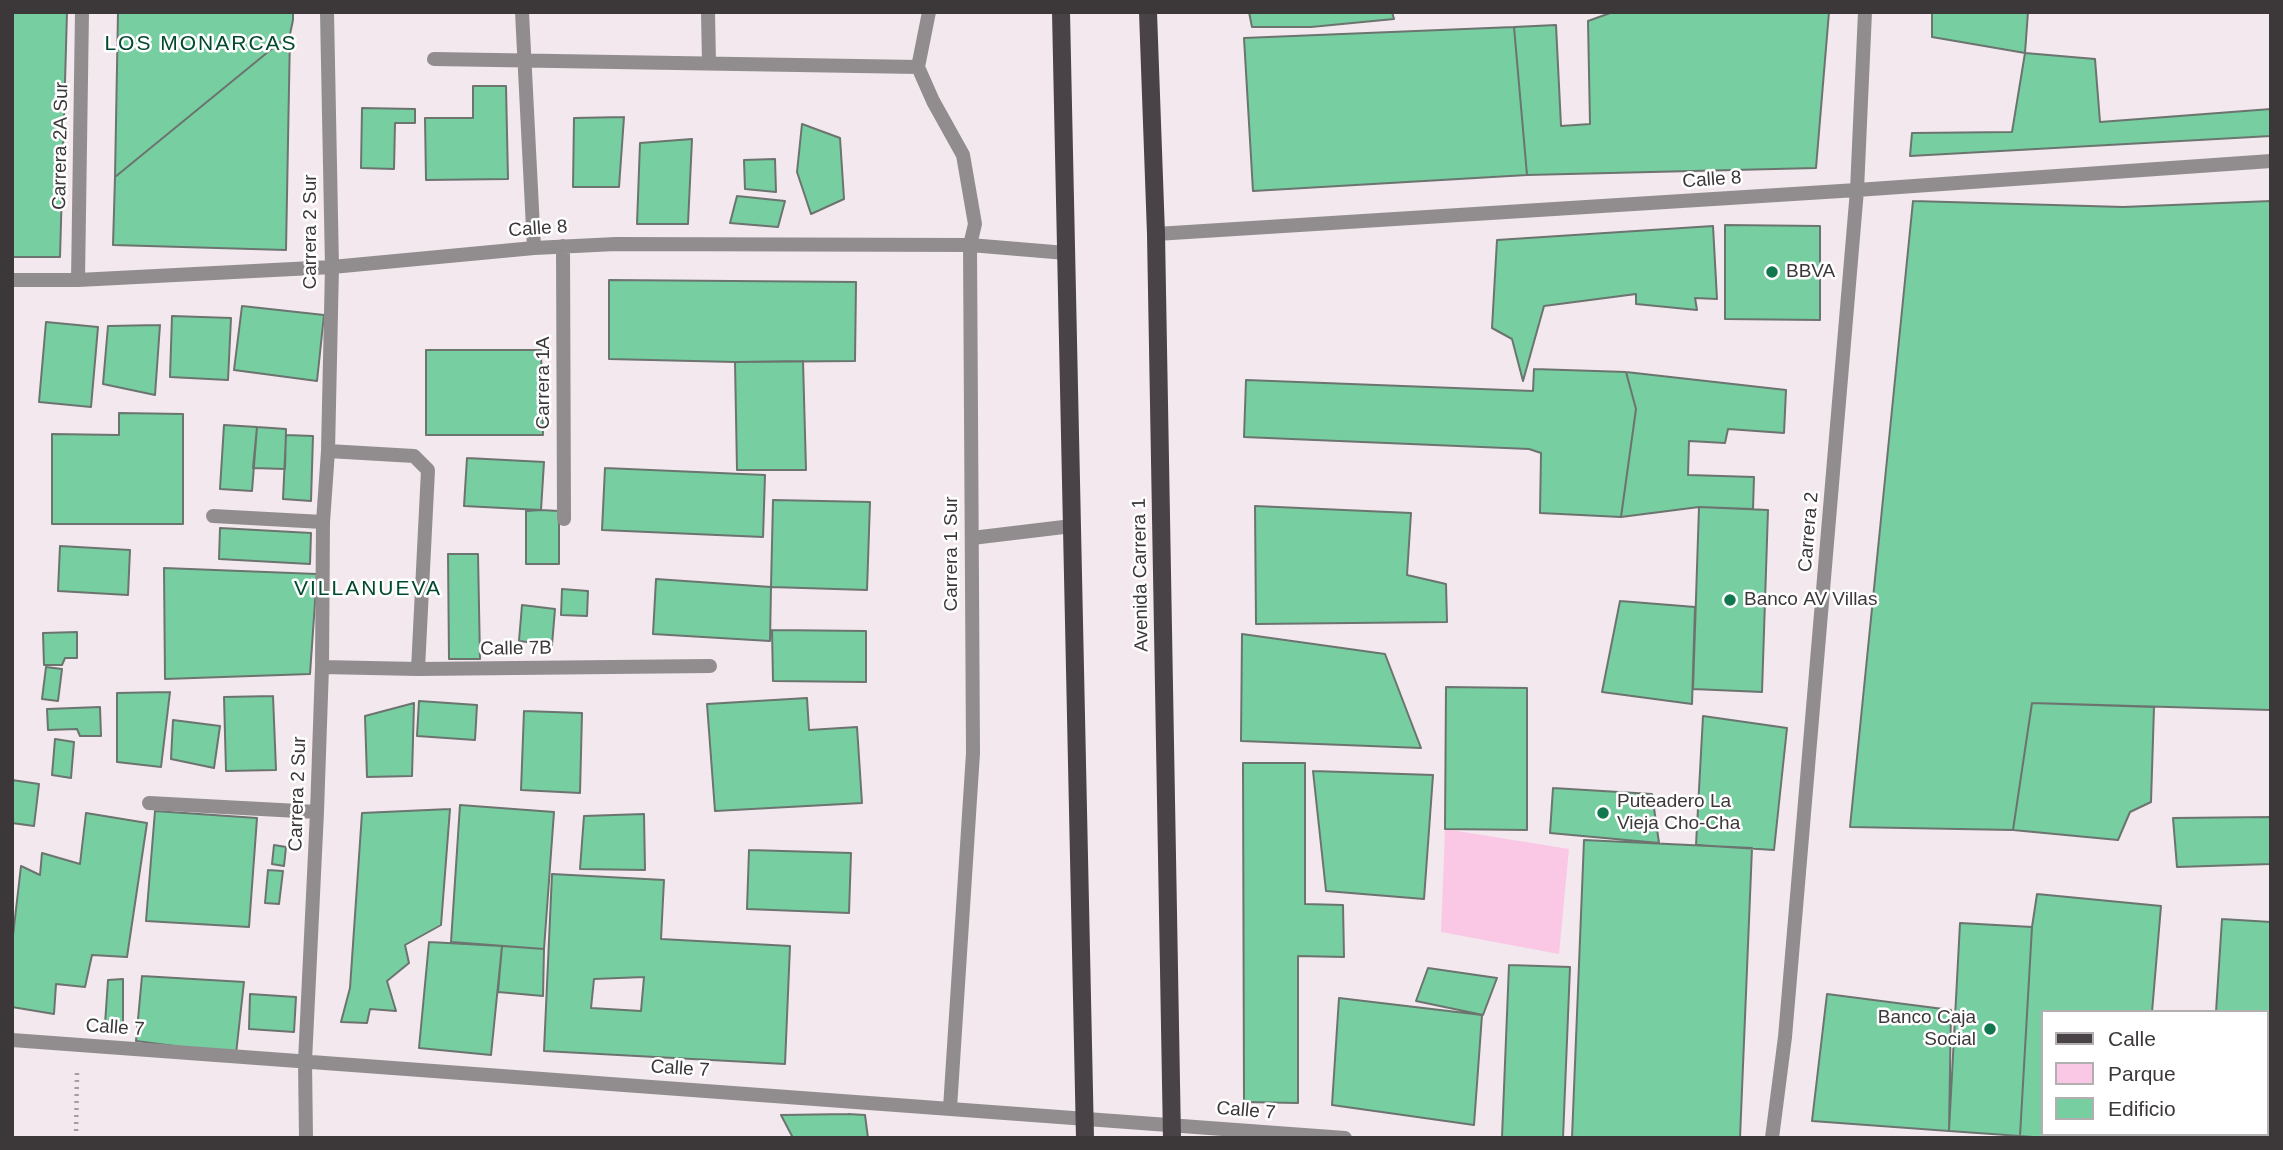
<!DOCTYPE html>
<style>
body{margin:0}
#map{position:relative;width:2283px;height:1150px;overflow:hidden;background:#f2e8ed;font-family:Helvetica,sans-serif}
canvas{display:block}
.frame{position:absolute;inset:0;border:14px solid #3c383a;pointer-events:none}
.legend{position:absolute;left:2041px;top:1010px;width:228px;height:126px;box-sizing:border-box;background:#fff;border:2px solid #b1afb0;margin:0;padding:9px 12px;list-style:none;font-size:21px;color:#3c383a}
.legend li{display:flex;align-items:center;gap:14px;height:35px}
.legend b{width:35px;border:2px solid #b1afb0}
</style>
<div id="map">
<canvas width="2283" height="1150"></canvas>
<div class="frame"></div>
<ul class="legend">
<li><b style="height:9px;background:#494246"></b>Calle</li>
<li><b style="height:19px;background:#fac8e5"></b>Parque</li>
<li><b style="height:19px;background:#77cea1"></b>Edificio</li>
</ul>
</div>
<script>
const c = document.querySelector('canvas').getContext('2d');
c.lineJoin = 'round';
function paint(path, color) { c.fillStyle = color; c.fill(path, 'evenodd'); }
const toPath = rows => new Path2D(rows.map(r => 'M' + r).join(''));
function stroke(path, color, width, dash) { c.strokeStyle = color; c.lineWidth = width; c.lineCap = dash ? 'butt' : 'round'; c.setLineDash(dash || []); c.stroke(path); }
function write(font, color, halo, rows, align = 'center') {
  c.font = font + ' Helvetica,sans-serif'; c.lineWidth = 5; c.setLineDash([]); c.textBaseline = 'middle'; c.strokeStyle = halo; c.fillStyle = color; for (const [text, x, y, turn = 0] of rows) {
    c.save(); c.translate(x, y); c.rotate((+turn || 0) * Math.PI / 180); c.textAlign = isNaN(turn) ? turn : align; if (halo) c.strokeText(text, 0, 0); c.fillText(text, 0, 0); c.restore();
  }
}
const green = toPath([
 [1445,829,1569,849,1559,954,1441,932]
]);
const building = toPath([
 [12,12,67,12,60,257,12,257,12,12],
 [118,12,293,12,293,20,290,34,115,177,118,12],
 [1249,12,1392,12,1394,19,1311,27,1252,27,1249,12],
 [1613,12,1829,12,1816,168,1527,175,1514,27,1556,25,1561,126,1590,124,1588,21,1613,12],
 [1932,12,2028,12,2025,53,1932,37,1932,12],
 [1514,27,1527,175,1253,191,1244,38,1514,27],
 [290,34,286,250,113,245,115,177,290,34],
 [2025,53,2095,59,2100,122,2271,109,2271,136,1910,156,1912,133,2012,132,2025,53],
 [473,86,506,86,508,179,426,180,425,118,473,118,473,86],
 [362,108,415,109,415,123,395,123,394,169,361,168,362,108],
 [624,117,619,187,573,187,574,118,624,117],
 [802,124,840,138,844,199,811,214,797,172,802,124],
 [692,139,688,224,637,224,640,143,692,139],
 [775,159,776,192,745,189,744,160,775,159],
 [737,196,785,201,778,227,730,223,737,196],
 [1913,201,2123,207,2271,201,2271,710,2032,703,2013,830,1850,827,1913,201],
 [1725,225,1820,226,1820,320,1725,319,1725,225],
 [1713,226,1717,299,1695,298,1697,310,1636,304,1636,294,1544,306,1523,381,1512,339,1492,328,1497,240,1713,226],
 [609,280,856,282,855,361,735,362,609,359,609,280],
 [242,306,324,315,317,381,234,370,242,306],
 [172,316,231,318,228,380,170,377,172,316],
 [46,322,98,327,91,407,39,402,46,322],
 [160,325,155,395,103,384,108,326,160,325],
 [426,350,541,350,543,435,426,435,426,350],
 [803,361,806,470,737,470,735,362,803,361],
 [1534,369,1626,372,1636,409,1621,517,1540,513,1541,453,1529,449,1244,437,1246,380,1533,391,1534,369],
 [1626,372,1786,390,1784,433,1728,429,1725,443,1689,441,1688,475,1754,477,1753,509,1699,507,1621,517,1636,409,1626,372],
 [119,413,183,414,183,524,52,524,52,434,119,435,119,413],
 [224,425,257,427,252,491,220,489,224,425],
 [257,427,286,429,285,469,253,468,257,427],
 [286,435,313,436,311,501,283,499,286,435],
 [467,458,544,462,541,510,464,506,467,458],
 [605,468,765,475,763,537,602,530,605,468],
 [773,500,870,502,867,590,771,587,773,500],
 [1255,506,1411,513,1407,575,1446,584,1447,622,1256,624,1255,506],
 [1699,507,1768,510,1762,692,1693,689,1699,507],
 [541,510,559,511,559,564,526,564,526,511,541,510],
 [220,528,311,533,310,564,219,559,220,528],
 [60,546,130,550,128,595,58,591,60,546],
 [448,554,478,554,480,659,449,659,448,554],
 [164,568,317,574,310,674,165,679,164,568],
 [656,579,771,587,770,641,653,634,656,579],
 [562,589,588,591,587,616,561,615,562,589],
 [1620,601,1695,607,1692,704,1602,692,1620,601],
 [522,605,555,609,552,645,519,641,522,605],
 [772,630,866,631,866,682,773,681,772,630],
 [77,632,77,658,65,658,62,665,44,665,43,633,77,632],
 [1242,634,1385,654,1421,748,1241,741,1242,634],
 [46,667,62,669,58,701,42,699,46,667],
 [1446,687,1527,688,1527,830,1445,829,1446,687],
 [170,692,161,767,117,762,117,693,170,692],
 [273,696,276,770,226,771,224,697,273,696],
 [807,698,809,730,857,727,862,803,715,811,707,704,807,698],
 [419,701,477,705,475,740,417,736,419,701],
 [414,703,412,776,367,777,365,716,414,703],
 [2032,703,2154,707,2151,802,2130,812,2118,840,2013,830,2032,703],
 [100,707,101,736,80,736,77,729,48,730,47,709,100,707],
 [524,711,582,713,580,793,521,790,524,711],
 [1703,716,1787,728,1774,850,1696,845,1703,716],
 [173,720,220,726,214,768,171,759,173,720],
 [55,739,74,742,71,778,52,775,55,739],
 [1243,763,1305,763,1305,904,1343,905,1344,957,1298,956,1298,1103,1244,1102,1243,763],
 [1313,771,1433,775,1424,899,1326,891,1313,771],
 [12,780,39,784,34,826,12,823,12,780],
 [1553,788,1652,794,1659,843,1550,833,1553,788],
 [460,805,554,812,544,949,451,942,460,805],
 [450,809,441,925,405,945,409,963,387,981,396,1011,370,1009,367,1023,341,1022,350,988,362,813,450,809],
 [155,811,257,818,249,927,146,921,155,811],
 [86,813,147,823,127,957,92,955,85,987,56,984,54,1014,12,1007,12,944,21,866,40,875,42,853,80,864,86,813],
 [644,814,645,870,580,869,584,816,644,814],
 [2271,817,2271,864,2177,867,2173,818,2271,817],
 [1584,840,1752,848,1740,1138,1572,1138,1584,840],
 [274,845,286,847,284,866,272,864,274,845],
 [749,850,851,853,849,913,747,909,749,850],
 [268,870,283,871,279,904,265,903,268,870],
 [552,874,664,880,661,939,790,946,785,1064,544,1051,552,874],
 [2037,894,2161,906,2152,1012,2043,1012,2043,1134,2210,1134,2210,1138,2047,1138,2020,1136,2032,927,2037,894],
 [2222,919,2271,922,2271,1138,2237,1138,2237,1134,2267,1134,2267,1012,2216,1012,2222,919],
 [1960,923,2032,927,2020,1136,1949,1131,1960,923],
 [429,942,502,946,491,1055,419,1048,429,942],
 [502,946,544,949,543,996,498,992,502,946],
 [1509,965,1570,967,1563,1138,1502,1137,1509,965],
 [1428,968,1497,978,1483,1015,1416,1001,1428,968],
 [142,976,244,982,236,1054,136,1041,142,976],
 [644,977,641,1011,591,1008,594,979,644,977],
 [123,979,123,1023,105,1024,108,980,123,979],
 [250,994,296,997,294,1032,249,1029,250,994],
 [1827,994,1951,1010,1949,1131,1812,1121,1827,994],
 [1339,998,1482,1015,1474,1125,1332,1105,1339,998],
 [848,1114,865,1115,868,1138,793,1138,781,1115,848,1114]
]);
const path = toPath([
 [76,1138,77,1073]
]);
const lane = toPath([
 [972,538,1072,526]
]);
const street = toPath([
 [522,12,534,248],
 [708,12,709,63],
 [929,12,918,67,933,101,963,155,975,224,970,245,973,753,950,1108],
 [434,59,918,67],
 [1156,234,1857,190,2271,161],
 [563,246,564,519],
 [12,280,78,280,332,267,534,248,616,244,970,245,1066,253],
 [78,280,82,12],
 [328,451,414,456,428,470,418,669],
 [213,516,323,522],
 [322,667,418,669,710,666],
 [149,803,317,812],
 [12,1040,1345,1138],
 [306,1138,305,1061,317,812,322,667,323,522,328,451,332,267,327,12],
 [1772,1138,1785,1037,1857,190,1865,12]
]);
const primary = toPath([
 [1061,12,1085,1138],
 [1148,12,1156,234,1172,1138]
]);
const markers = [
 [1772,272,7,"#12764e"],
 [1730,600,7,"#12764e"],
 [1603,813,7,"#12764e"],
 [1990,1029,7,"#12764e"]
];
const streetNames = [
 ["Carrera 2A Sur",61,146,-89],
 ["Calle 8",1712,180,-4],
 ["Calle 8",538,229,-4],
 ["Carrera 2 Sur",311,232,-90],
 ["Carrera 1A",544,383,-90],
 ["Carrera 2",1809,532,-85],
 ["Carrera 1 Sur",952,554,-90],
 ["Avenida Carrera 1",1141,575,-91],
 ["Calle 7B",516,649,-1],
 ["Carrera 2 Sur",298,794,-88],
 ["Calle 7",115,1028,4],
 ["Calle 7",680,1069,4],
 ["Calle 7",1246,1111,5]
];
const poiNames = [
 ["BBVA",1786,272],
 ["Banco AV Villas",1744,600],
 ["Puteadero La",1617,802],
 ["Vieja Cho-Cha",1617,824],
 ["Banco Caja",1976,1018,"right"],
 ["Social",1976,1040,"right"]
];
const neighbourhoodNames = [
 ["LOS MONARCAS",201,44],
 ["VILLANUEVA",368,589]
];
paint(green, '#fac8e5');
paint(building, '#77cea1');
stroke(building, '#6b746f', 2);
stroke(path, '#a59ea1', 4.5, [2, 5]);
stroke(lane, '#918d8f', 14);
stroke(street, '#918d8f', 14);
stroke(primary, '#494246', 18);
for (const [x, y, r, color] of markers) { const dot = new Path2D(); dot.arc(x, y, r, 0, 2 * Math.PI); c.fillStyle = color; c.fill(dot); stroke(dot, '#fff', 2.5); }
write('19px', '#3c383a', '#fff', streetNames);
write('19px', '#3c383a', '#fff', poiNames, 'left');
c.letterSpacing = '2px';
write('21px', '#02492e', '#fff', neighbourhoodNames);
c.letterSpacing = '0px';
</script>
